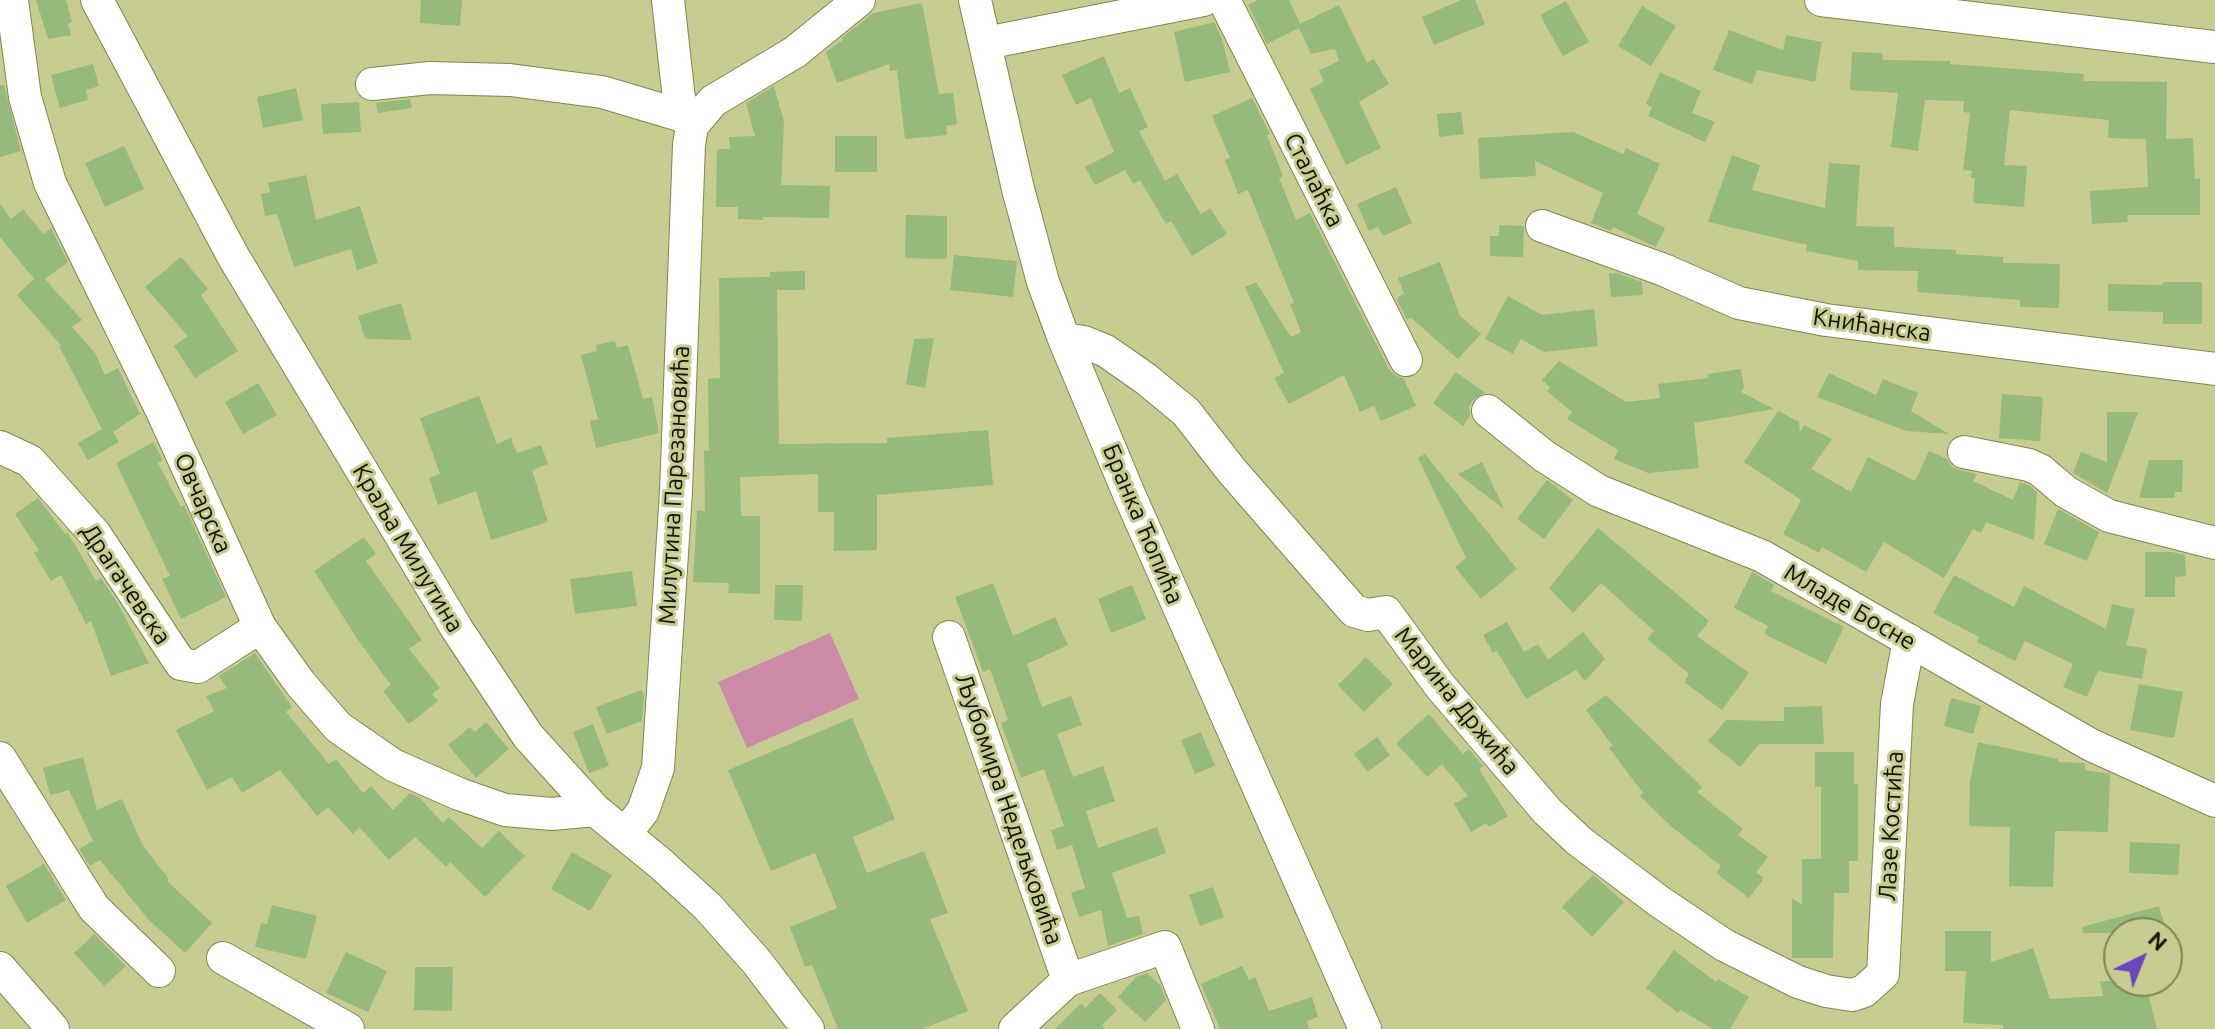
<!DOCTYPE html>
<meta charset="utf-8">
<style>
body{margin:0}
#map{position:relative;width:2215px;height:1029px;overflow:hidden;background:#c7cd90;font-family:Ubuntu,sans-serif}
canvas{display:block}
.north{position:absolute;left:2103px;top:917px;width:80px;height:80px;box-sizing:border-box;background:#c7cd90;border:2px solid #7f8356;border-radius:50%;rotate:43deg;font-size:22px;font-weight:700;line-height:32px;text-align:center;color:#121400}
.north::after{content:'';display:block;margin:auto;width:28px;height:36px;background:#6a46bf;clip-path:polygon(50% 0,100% 100%,50% 72%,0 100%)}
</style>
<div id="map">
<canvas width="2215" height="1029"></canvas>
<div class="north">N</div>
</div>
<script>
const c = document.querySelector('canvas').getContext('2d');
c.lineJoin = 'round';
function paint(path, color) { c.fillStyle = color; c.fill(path, 'evenodd'); }
const toPath = rows => new Path2D(rows.map(r => 'M' + r).join(''));
function stroke(path, color, width, dash) { c.strokeStyle = color; c.lineWidth = width; c.lineCap = dash ? 'butt' : 'round'; c.setLineDash(dash || []); c.stroke(path); }
function write(font, color, halo, rows, align = 'center') {
  c.font = font + ' Ubuntu,sans-serif'; c.lineWidth = 6; c.setLineDash([]); c.textBaseline = 'middle'; c.strokeStyle = halo; c.fillStyle = color; for (const [text, x, y, turn = 0] of rows) {
    c.save(); c.translate(x, y); c.rotate((+turn || 0) * Math.PI / 180); c.textAlign = isNaN(turn) ? turn : align; if (halo) c.strokeText(text, 0, 0); c.fillText(text, 0, 0); c.restore();
  }
}
const green = toPath([
 [830,633,859,699,747,748,718,682]
]);
const building = toPath([
 [36,0,66,0,72,22,68,24,71,35,48,39],
 [421,0,462,0,460,26,420,23],
 [1258,0,1289,0,1300,24,1339,5,1367,63,1374,59,1389,84,1359,102,1381,148,1346,165,1310,89,1324,82,1319,70,1339,61,1335,49,1311,54,1299,28,1267,44,1248,5],
 [1461,0,1475,0,1485,24,1434,45,1422,17],
 [1566,1,1589,42,1563,56,1540,15],
 [922,3,939,94,953,93,957,124,946,126,947,135,905,139,897,70,890,71,889,64,837,83,826,52,843,40,842,38,873,13],
 [1642,6,1676,26,1651,66,1618,46],
 [1214,22,1222,39,1230,72,1185,82,1174,32],
 [1729,30,1783,50,1786,35,1822,42,1815,82,1757,70,1752,84,1713,70],
 [1852,52,1883,53,1883,60,1950,61,1950,64,2084,74,2083,81,2167,82,2166,139,2193,138,2195,179,2200,179,2200,215,2127,215,2128,222,2092,224,2090,191,2148,187,2146,139,2108,138,2109,120,2010,110,2004,165,2027,166,2024,207,1973,203,1975,178,1971,178,1972,171,1963,170,1970,113,1963,112,1964,101,1925,100,1918,151,1891,147,1898,93,1850,90],
 [1104,56,1119,93,1130,88,1148,127,1139,131,1165,181,1177,174,1201,214,1210,208,1227,234,1192,256,1171,221,1166,224,1140,180,1133,184,1125,170,1095,185,1085,167,1114,152,1091,98,1076,105,1062,75],
 [93,64,99,86,86,90,88,100,60,108,51,75],
 [1660,72,1701,91,1692,113,1715,122,1705,142,1648,116,1652,107,1646,104],
 [0,85,4,85,21,151,0,157],
 [774,86,784,122,781,185,830,186,829,218,763,217,763,220,738,219,738,207,716,207,717,149,730,149,729,137,755,136,746,103],
 [296,88,303,120,263,128,257,97],
 [1252,98,1270,134,1267,135,1283,176,1279,178,1296,220,1310,213,1389,369,1395,375,1404,379,1416,406,1381,421,1374,406,1360,412,1344,375,1289,404,1274,378,1284,373,1245,287,1256,282,1291,337,1301,332,1290,304,1294,303,1248,190,1238,194,1225,160,1230,158,1212,116],
 [410,99,412,108,378,113,376,103],
 [359,102,361,132,323,134,321,104],
 [1461,112,1464,134,1439,137,1437,114],
 [1573,132,1623,154,1626,148,1660,164,1637,214,1665,228,1656,247,1613,227,1611,231,1591,223,1603,193,1535,161,1536,176,1480,179,1478,138],
 [835,136,877,136,877,172,835,172],
 [124,146,144,189,105,207,85,163],
 [1732,155,1760,165,1752,190,1825,208,1829,163,1860,165,1856,226,1894,227,1894,247,1956,250,1956,254,2003,257,2003,263,2060,264,2059,308,2020,307,2020,300,1917,292,1918,271,1858,270,1858,261,1806,251,1807,245,1708,222],
 [306,175,316,220,360,206,378,263,357,270,351,249,294,267,277,214,265,216,261,194,270,192,268,183],
 [1396,187,1412,223,1383,236,1378,227,1369,231,1357,204],
 [0,204,11,219,23,209,43,234,51,228,68,262,45,279,82,320,72,327,95,353,105,375,118,368,140,414,113,432,119,442,88,460,78,443,102,429,59,346,61,345,17,295,34,279,0,237],
 [906,215,947,216,947,259,905,258],
 [1499,225,1524,226,1523,257,1490,256,1490,236,1499,236],
 [954,255,1017,261,1013,297,950,290],
 [181,257,208,289,201,295,238,351,195,378,174,346,188,336,145,287],
 [1440,262,1460,316,1481,334,1458,359,1411,318,1407,320,1397,300,1398,297,1404,294,1398,278],
 [805,271,805,290,777,290,779,444,887,443,887,438,988,430,993,485,877,495,877,550,834,551,834,512,818,512,818,474,740,477,741,516,760,516,760,594,728,593,729,583,693,582,697,510,705,511,704,451,709,451,708,379,720,378,719,278,770,277,770,272],
 [1617,273,1642,282,1643,295,1611,297,1609,274],
 [2163,282,2202,282,2202,324,2163,324,2163,312,2108,311,2108,284,2163,285],
 [1508,296,1542,315,1594,309,1598,346,1544,352,1521,339,1513,354,1485,339],
 [401,303,412,340,365,339,358,316],
 [934,338,925,388,906,384,914,339],
 [615,341,617,348,628,345,643,399,652,397,659,433,596,448,590,421,598,419,581,355,597,351,596,345],
 [1559,361,1626,402,1660,398,1658,384,1708,378,1707,374,1741,369,1744,387,1741,392,1774,409,1694,423,1699,468,1648,473,1614,459,1618,450,1567,419,1572,412,1547,391,1550,387,1542,380],
 [1456,372,1485,393,1473,400,1469,407,1470,416,1463,426,1433,403],
 [1829,373,1876,395,1883,379,1918,393,1911,411,1949,434,1906,431,1817,397],
 [258,383,277,415,243,434,225,402],
 [2002,394,2043,397,2040,441,1999,438],
 [479,396,497,444,511,438,517,453,541,445,548,464,532,470,548,522,491,540,476,491,438,505,429,478,440,474,420,418],
 [1778,411,1799,422,1800,432,1804,425,1832,439,1811,469,1851,492,1868,457,1915,481,1929,451,1947,459,1952,467,1960,470,1977,474,1973,481,2013,500,2020,482,2030,486,2037,492,2034,540,1986,522,1981,533,1973,529,1944,578,1884,542,1866,572,1822,547,1819,553,1783,534,1801,500,1744,462],
 [2107,412,2138,412,2107,493,2073,473,2081,452,2107,462],
 [153,442,163,460,158,463,181,507,184,505,226,597,181,619,162,579,170,576,116,463],
 [1425,454,1517,569,1481,599,1455,567,1466,558,1418,458],
 [2149,460,2183,460,2182,492,2175,492,2175,498,2139,498],
 [1482,462,1504,509,1458,474],
 [1547,480,1573,500,1544,539,1517,519],
 [38,498,65,534,68,533,96,581,101,578,117,602,149,663,111,676,91,621,86,624,61,575,51,581,34,553,39,550,15,514],
 [2058,509,2099,532,2087,561,2044,544],
 [1598,528,1709,621,1697,636,1749,673,1722,710,1684,682,1689,674,1647,639,1654,631,1601,583,1573,613,1549,588],
 [364,537,376,554,366,561,422,640,409,649,440,688,432,694,438,701,409,724,383,691,391,685,358,640,314,571],
 [2145,552,2172,552,2185,555,2186,576,2175,577,2175,597,2145,597],
 [632,571,637,606,575,614,570,579],
 [1752,572,1774,585,1771,591,1844,627,1826,664,1764,634,1768,626,1734,608],
 [1954,575,2014,607,2024,586,2106,629,2112,604,2135,609,2126,645,2147,649,2142,679,2098,671,2087,697,2063,687,2073,664,2025,641,2015,661,1977,642,1979,637,1933,613],
 [993,583,1013,636,1055,617,1068,645,1027,664,1042,707,1071,696,1082,725,1057,734,1073,777,1103,766,1115,801,1086,811,1098,848,1157,827,1166,853,1112,873,1127,918,1139,916,1143,934,1108,946,1101,910,1079,917,1071,893,1085,888,1072,845,1057,850,1051,830,1064,826,1044,769,1021,778,1001,723,1008,720,990,669,983,672,955,597],
 [775,585,803,585,802,621,774,620],
 [1132,585,1146,619,1111,633,1098,599],
 [1507,622,1524,652,1538,644,1548,660,1583,632,1605,659,1585,681,1576,670,1526,699,1497,651,1493,653,1483,635],
 [255,653,292,707,286,712,329,764,336,759,363,793,371,786,393,810,410,793,420,798,443,823,449,817,482,848,499,831,525,856,485,897,450,862,446,867,415,837,389,860,359,827,353,834,328,807,317,816,280,770,242,793,232,777,207,790,176,730,214,711,206,696,227,688,219,676],
 [1366,657,1393,684,1364,712,1338,685],
 [2139,684,2183,692,2174,738,2130,730],
 [642,690,644,696,642,721,607,734,596,707],
 [1606,695,1702,787,1697,792,1743,829,1738,835,1768,857,1756,872,1764,878,1749,898,1716,873,1721,866,1672,827,1640,796,1643,793,1609,748,1613,746,1586,710],
 [1951,698,1981,706,1973,734,1944,726],
 [1822,706,1824,744,1759,744,1740,767,1708,741,1726,720,1784,721,1784,707],
 [1429,714,1463,754,1469,749,1483,766,1479,769,1508,816,1489,827,1486,823,1471,832,1454,804,1468,796,1442,764,1427,777,1396,743],
 [852,718,895,819,853,837,867,873,924,851,948,913,930,919,968,1011,922,1029,838,1029,812,965,805,967,790,927,837,908,815,853,771,871,728,770],
 [486,722,509,749,476,778,448,745,470,727,475,732],
 [593,724,609,766,589,773,573,732],
 [1201,732,1215,766,1195,774,1181,740],
 [1377,737,1390,755,1368,772,1354,754],
 [1978,742,2058,759,2058,762,2085,763,2085,770,2110,774,2108,832,2055,831,2053,887,2009,886,2010,827,1969,826,1970,781],
 [1815,752,1854,752,1854,784,1858,784,1858,861,1849,861,1849,893,1834,893,1833,958,1792,958,1792,898,1802,905,1802,859,1821,859,1821,787,1815,787],
 [83,757,97,810,122,799,143,846,169,879,167,881,212,923,185,953,148,919,100,860,90,866,79,849,93,841,69,790,50,795,43,768],
 [2130,842,2180,844,2178,875,2129,873],
 [572,852,612,875,590,911,551,889],
 [44,864,66,900,27,923,6,886],
 [1593,875,1624,902,1592,937,1562,907],
 [1213,887,1224,917,1200,926,1189,895],
 [272,905,317,916,306,959,255,947,261,923,267,924],
 [2159,906,2167,933,2083,933,2082,927],
 [1945,931,1991,931,1991,962,2033,948,2050,999,2103,996,2100,981,2145,981,2157,1029,2003,1029,2003,1025,1963,1023,1966,971,1945,971],
 [94,934,126,966,104,986,74,953],
 [1674,950,1716,982,1718,979,1749,997,1730,1029,1713,1029,1680,1010,1678,1013,1646,988],
 [346,952,387,971,368,1012,326,993],
 [1242,966,1249,980,1255,977,1269,1011,1312,997,1318,1017,1307,1021,1309,1029,1220,1029,1201,984],
 [415,967,453,967,452,1011,414,1010],
 [1147,973,1160,985,1166,1000,1145,1022,1118,997,1136,977],
 [1100,993,1117,1010,1102,1025,1105,1029,1055,1029,1081,1003,1085,1008]
]);
const minor = toPath([
 [12,0,25,97,50,183,161,409,260,627,300,683,338,727,393,765,459,794,505,810,552,814,595,810],
 [97,0,233,256,457,629,528,736,595,810,661,864,708,907,756,961,808,1029],
 [668,0,679,99,692,126],
 [975,0,1018,189,1043,282,1064,339,1129,494,1365,1029],
 [1224,0,1406,360],
 [1821,0,2215,47],
 [986,43,1203,0],
 [372,84,430,78,510,80,602,92,686,117],
 [1542,226,1664,270,1739,303,1826,320,2215,369],
 [1064,339,1084,342,1106,351,1146,379,1186,412,1232,471,1354,611,1368,615,1386,612,1440,686,1547,811,1579,841,1660,902,1724,945,1798,982,1826,991,1852,995,1864,991,1883,974,1897,704,1909,640],
 [1488,411,1544,456,1599,491,1762,556,2091,745,2215,801],
 [0,447,30,461,95,534,181,664,198,667,260,627],
 [1964,452,2029,465,2040,470,2066,492,2109,516,2215,543],
 [949,637,1068,980,1015,1029],
 [0,758,94,908,159,971],
 [625,834,643,811,658,768,676,492,689,145,692,126,713,101,795,52,859,0],
 [223,958,348,1029],
 [0,968,53,1029],
 [1068,980,1165,947,1198,1029]
]);
const streetNames = [
 ["Сталаћка",1314,180,63],
 ["Книћанска",1872,325,8],
 ["Милутина Парезановића",674,485,-87],
 ["Овчарска",203,503,66],
 ["Бранка Ћопића",1143,524,67],
 ["Краља Милутина",408,548,59],
 ["Драгачевска",126,584,56],
 ["Младе Босне",1850,607,30],
 ["Марина Држића",1457,701,51],
 ["Љубомира Недељковића",1009,809,71],
 ["Лазе Костића",1891,826,-87]
];
paint(green, '#cb8ba6');
paint(building, '#96ba7b');
stroke(minor, '#81854c', 34);
stroke(minor, '#fff', 32);
write('24px', '#121400', '#c7cd90', streetNames);
</script>
